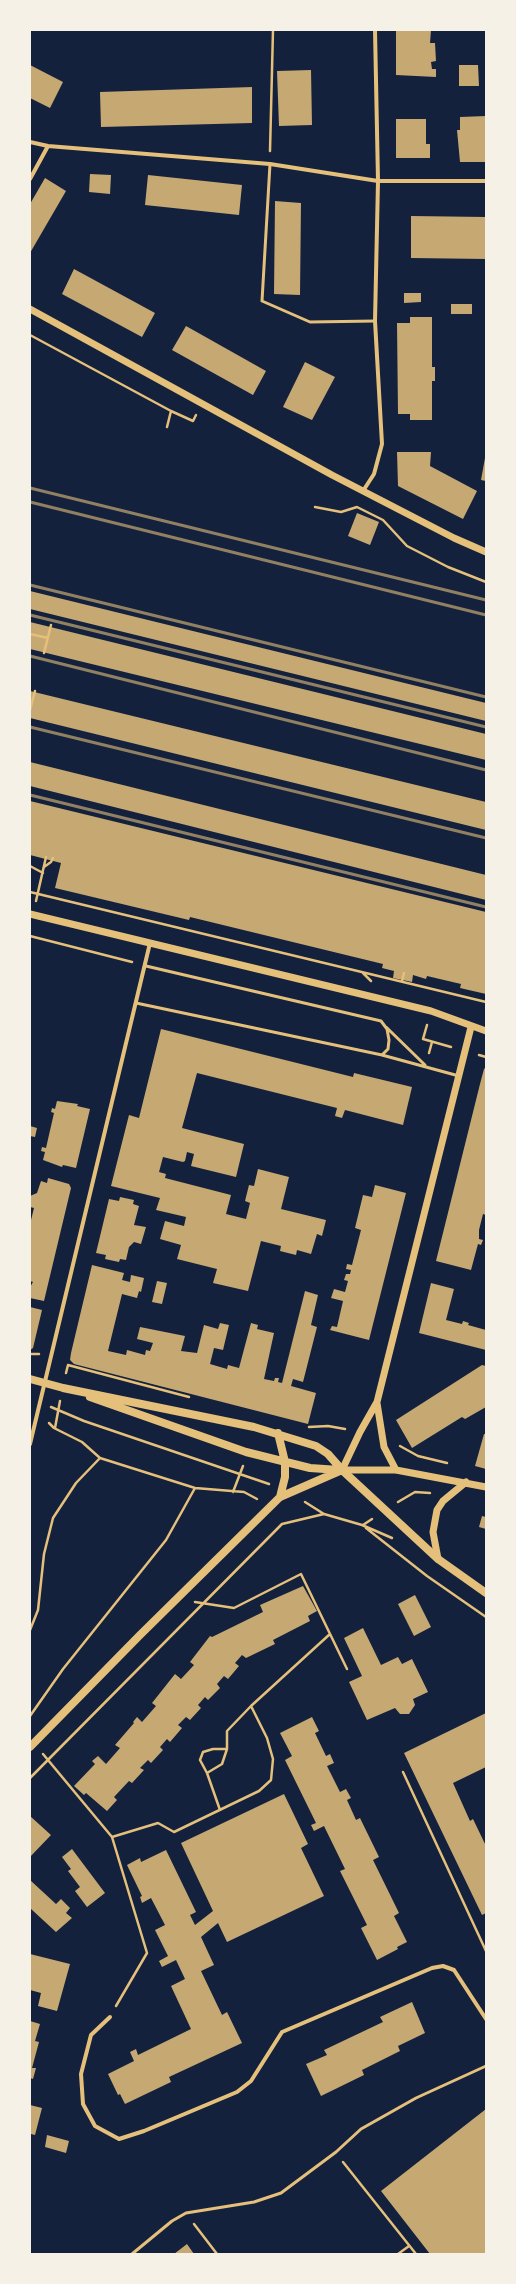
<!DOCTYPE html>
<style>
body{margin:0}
#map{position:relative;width:516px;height:2284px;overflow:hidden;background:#14213d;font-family:Mulish,sans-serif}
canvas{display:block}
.frame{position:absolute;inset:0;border:31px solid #f6f1e7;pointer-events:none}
</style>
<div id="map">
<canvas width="516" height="2284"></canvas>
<div class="frame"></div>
</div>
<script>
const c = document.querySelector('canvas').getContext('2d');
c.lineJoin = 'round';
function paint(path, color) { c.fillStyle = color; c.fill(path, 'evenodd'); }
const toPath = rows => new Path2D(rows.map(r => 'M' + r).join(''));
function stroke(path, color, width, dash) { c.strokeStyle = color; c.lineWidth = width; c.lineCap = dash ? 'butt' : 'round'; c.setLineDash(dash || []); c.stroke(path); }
const building = toPath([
 [396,30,431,30,430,43,435,43,436,61,431,62,432,69,436,69,436,77,396,75],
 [30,65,63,82,50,108,30,98],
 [459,65,478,65,479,86,459,86],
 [311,70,312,125,279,126,277,71],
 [252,87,252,123,101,127,100,92],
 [486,116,486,162,460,162,457,130,460,130,460,117],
 [396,119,426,119,426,144,430,144,430,158,396,158],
 [90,174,111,175,110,194,89,192],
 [148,175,242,185,239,215,145,205],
 [45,178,66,191,30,253,30,204],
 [275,201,301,203,300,295,274,294],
 [411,216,486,217,486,259,411,258],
 [74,269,155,313,142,337,62,294],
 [404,293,421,293,421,302,404,303],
 [451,304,472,304,472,314,451,314],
 [410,317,432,317,432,367,435,367,435,381,432,381,432,420,410,420,410,414,398,414,397,323,410,323],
 [186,326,266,371,253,395,172,350],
 [305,362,335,377,312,420,283,407],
 [397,452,431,452,430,466,477,491,463,519,398,486],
 [485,458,486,458,486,481,481,480],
 [357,513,379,522,370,545,348,536],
 [30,591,486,703,486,721,30,609],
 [30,622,486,734,486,760,30,649],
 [30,691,486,802,486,830,30,718],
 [30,762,486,875,486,900,30,786],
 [30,801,486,912,486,994,460,988,461,984,427,976,426,979,413,975,412,982,393,978,394,971,382,968,383,964,190,917,189,920,55,888,61,863,30,855],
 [161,1029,353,1077,354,1073,412,1087,403,1125,345,1110,342,1118,335,1116,337,1108,197,1073,182,1128,244,1144,236,1177,191,1166,194,1154,187,1152,185,1161,183,1162,163,1157,159,1172,166,1174,165,1178,231,1195,226,1214,246,1219,250,1203,245,1201,249,1185,254,1186,258,1169,289,1177,281,1209,326,1220,322,1236,317,1234,311,1254,297,1250,296,1255,280,1251,281,1246,261,1241,248,1291,213,1283,217,1269,177,1259,181,1245,160,1239,165,1221,184,1226,186,1217,156,1210,160,1198,111,1186,129,1115,139,1118],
 [486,1067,486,1215,483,1214,479,1230,479,1239,483,1240,481,1245,478,1244,471,1270,436,1261,480,1084,484,1069],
 [57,1101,78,1104,77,1106,90,1109,76,1168,63,1165,62,1167,43,1160,45,1152,41,1151,42,1147,46,1148,54,1113,51,1112,52,1108,55,1109],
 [30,1126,37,1128,35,1137,30,1136],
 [48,1178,69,1184,71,1188,44,1301,30,1298,30,1287,33,1282,30,1281,30,1224,34,1208,30,1207,30,1196,37,1193,41,1181,47,1183],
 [375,1185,406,1193,369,1340,330,1330,332,1326,337,1327,343,1301,331,1298,334,1289,345,1292,348,1281,344,1280,346,1274,350,1274,351,1270,346,1269,347,1264,352,1265,361,1230,355,1228,363,1195,372,1197],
 [120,1197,134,1200,133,1204,139,1206,134,1225,146,1227,141,1244,134,1242,129,1247,126,1260,120,1259,119,1262,105,1259,106,1255,96,1253,109,1199,119,1201],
 [92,1265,124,1273,122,1280,130,1282,131,1275,144,1278,141,1292,139,1291,137,1298,122,1294,108,1351,126,1355,127,1350,145,1355,146,1350,150,1351,153,1343,137,1339,140,1327,185,1336,181,1351,197,1353,204,1325,218,1329,220,1323,229,1325,223,1350,214,1348,210,1364,227,1369,228,1365,239,1368,251,1323,258,1325,257,1329,274,1333,264,1379,274,1381,275,1378,279,1378,278,1382,282,1383,305,1291,318,1295,311,1325,317,1327,303,1382,293,1379,291,1386,316,1393,308,1424,74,1364,70,1360,71,1353],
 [157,1281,167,1283,162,1304,152,1302],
 [431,1283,454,1289,446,1320,462,1324,463,1321,469,1323,468,1325,486,1330,486,1350,419,1333],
 [30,1307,42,1310,33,1348,30,1350],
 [482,1365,486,1366,486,1407,465,1419,462,1417,412,1448,396,1420],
 [484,1434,486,1434,486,1469,475,1466],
 [482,1516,486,1517,486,1529,479,1527],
 [303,1586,317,1611,308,1616,310,1621,273,1640,275,1644,246,1658,242,1655,235,1663,239,1666,228,1679,224,1676,217,1684,220,1688,208,1700,205,1697,198,1705,201,1708,190,1720,186,1717,178,1725,182,1728,170,1742,167,1739,160,1747,163,1750,151,1763,148,1760,140,1768,144,1770,132,1783,129,1781,114,1797,117,1800,107,1811,86,1793,84,1795,74,1786,95,1764,92,1761,98,1756,106,1764,120,1748,115,1745,134,1723,133,1722,137,1717,142,1722,156,1706,152,1703,175,1674,181,1679,194,1665,190,1662,210,1636,212,1637,263,1612,260,1605],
 [415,1595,431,1627,414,1636,398,1604],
 [363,1628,381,1665,398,1657,402,1664,412,1659,428,1692,413,1699,415,1705,409,1714,400,1714,395,1708,367,1720,349,1682,362,1676,344,1638],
 [486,1713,486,1767,453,1783,470,1821,473,1819,486,1846,486,1913,482,1915,404,1753],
 [312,1717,319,1731,315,1733,326,1756,330,1754,334,1763,327,1766,340,1792,346,1789,351,1798,347,1800,356,1820,360,1818,379,1857,373,1860,399,1913,394,1916,407,1942,397,1947,398,1949,377,1960,361,1928,367,1925,340,1871,345,1869,324,1826,314,1831,311,1825,316,1823,285,1760,292,1756,280,1733],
 [284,1794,308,1844,301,1848,324,1896,227,1942,218,1923,201,1937,214,1965,201,1971,222,2015,227,2012,242,2043,169,2077,171,2082,125,2104,120,2094,118,2095,108,2074,134,2061,130,2052,136,2049,138,2055,191,2029,171,1986,185,1979,176,1960,162,1967,159,1961,168,1956,155,1930,165,1925,151,1898,142,1903,140,1897,142,1896,127,1865,140,1858,141,1862,166,1850,196,1912,190,1915,195,1925,213,1911,181,1843],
 [30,1816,51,1835,30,1857],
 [72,1849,105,1893,87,1907,75,1891,80,1887,68,1871,71,1869,62,1857],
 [30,1880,56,1904,61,1899,70,1908,66,1913,72,1918,56,1932,30,1908],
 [30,1954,70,1964,57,2011,38,2006,41,1993,30,1990],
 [412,2002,425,2033,398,2046,400,2051,362,2070,364,2075,321,2096,306,2064,327,2055,324,2050,383,2022,380,2017],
 [30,2021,40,2024,35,2041,39,2042,32,2068,36,2068,33,2079,30,2078],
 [30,2105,42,2108,35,2135,31,2134,31,2137],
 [486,2109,486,2254,430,2254,381,2191],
 [47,2135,69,2141,66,2153,45,2147],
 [187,2244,194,2254,174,2254]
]);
const path = toPath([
 [270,151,273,30],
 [30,335,171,411,193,421,196,415],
 [167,427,171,411],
 [315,507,341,512,357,507,383,520,407,546,448,567,486,582],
 [30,634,48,638],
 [44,653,51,625],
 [30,710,35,691],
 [30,866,43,873],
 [44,867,51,862,53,858],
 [30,892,486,1002],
 [36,901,46,857],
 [30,936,132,962],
 [363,973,371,981],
 [402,981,404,973],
 [427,1025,423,1039,451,1047],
 [429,1053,432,1042],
 [479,1055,486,1057],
 [30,1354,39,1354],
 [66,1373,68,1365,189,1397],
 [51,1407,84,1421,269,1484],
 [49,1423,54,1428,82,1442,100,1458,195,1488,244,1492,257,1499],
 [309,1427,328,1426,345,1429],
 [55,1428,60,1401],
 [400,1446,418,1456,447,1463],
 [233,1492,243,1466],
 [305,1502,324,1514,362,1525,392,1538],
 [398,1502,415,1492,430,1493],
 [363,1525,372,1519],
 [366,1528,427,1576,486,1617],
 [195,1602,234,1608,301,1574,347,1669],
 [30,1630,38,1610,44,1554,53,1518,76,1483,100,1458],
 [30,1716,63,1669,166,1540,195,1488],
 [43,1754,112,1837],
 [403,1772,486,1951],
 [207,1773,200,1760,203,1752,213,1749,227,1749],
 [30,1778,282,1524,324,1514],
 [220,1810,207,1773,222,1764,227,1749,227,1731,251,1706],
 [116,2006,147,1953,112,1837,158,1823,174,1832,259,1791,271,1780,273,1759,267,1738,251,1706,330,1634],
 [343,2162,416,2254],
 [194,2224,217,2254],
 [398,2254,409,2246]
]);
const service = toPath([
 [270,164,262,301,310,322,375,321],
 [136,1003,382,1055,388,1049,389,1040,387,1029,381,1021,146,966],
 [386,1027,425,1065],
 [382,1055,459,1076],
 [132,2254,172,2221,186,2213,254,2202,281,2193,336,2152,361,2129,416,2098,486,2066]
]);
const minor = toPath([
 [30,142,48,146,270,164,378,181,486,181],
 [30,179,48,146],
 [363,491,374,474,382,444,375,321,378,181,375,30],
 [30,1444,150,943],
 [110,2017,91,2035,81,2074,83,2104,95,2126,119,2139,144,2131,237,2092,251,2081,282,2032,432,1968,443,1966,454,1970,486,2019]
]);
const tertiary = toPath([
 [30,309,332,475,454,538,486,552],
 [30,914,431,1011,486,1031],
 [471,1027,377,1402,360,1432,342,1470,396,1470,486,1487],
 [377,1403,384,1447,396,1470],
 [438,1559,433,1532,437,1510,443,1501,466,1482]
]);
const secondary = toPath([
 [30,1379,67,1389],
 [63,1388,254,1427,316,1446,328,1454,342,1470,438,1559,486,1593],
 [90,1397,246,1452,310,1468,339,1470],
 [278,1433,285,1462,285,1477,280,1497],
 [30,1747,140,1635,280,1497,342,1470]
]);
const rail = toPath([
 [30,488,486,600],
 [30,502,486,615],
 [30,585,486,697],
 [30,615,486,727],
 [30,656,486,770],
 [30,727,486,838],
 [30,795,486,907]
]);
paint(building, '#c6a872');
stroke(path, '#e5c07b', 2.5);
stroke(service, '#e5c07b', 3);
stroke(minor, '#e5c07b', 4);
stroke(tertiary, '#e5c07b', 7);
stroke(secondary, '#e5c07b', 8);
stroke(rail, '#918062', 3);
</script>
